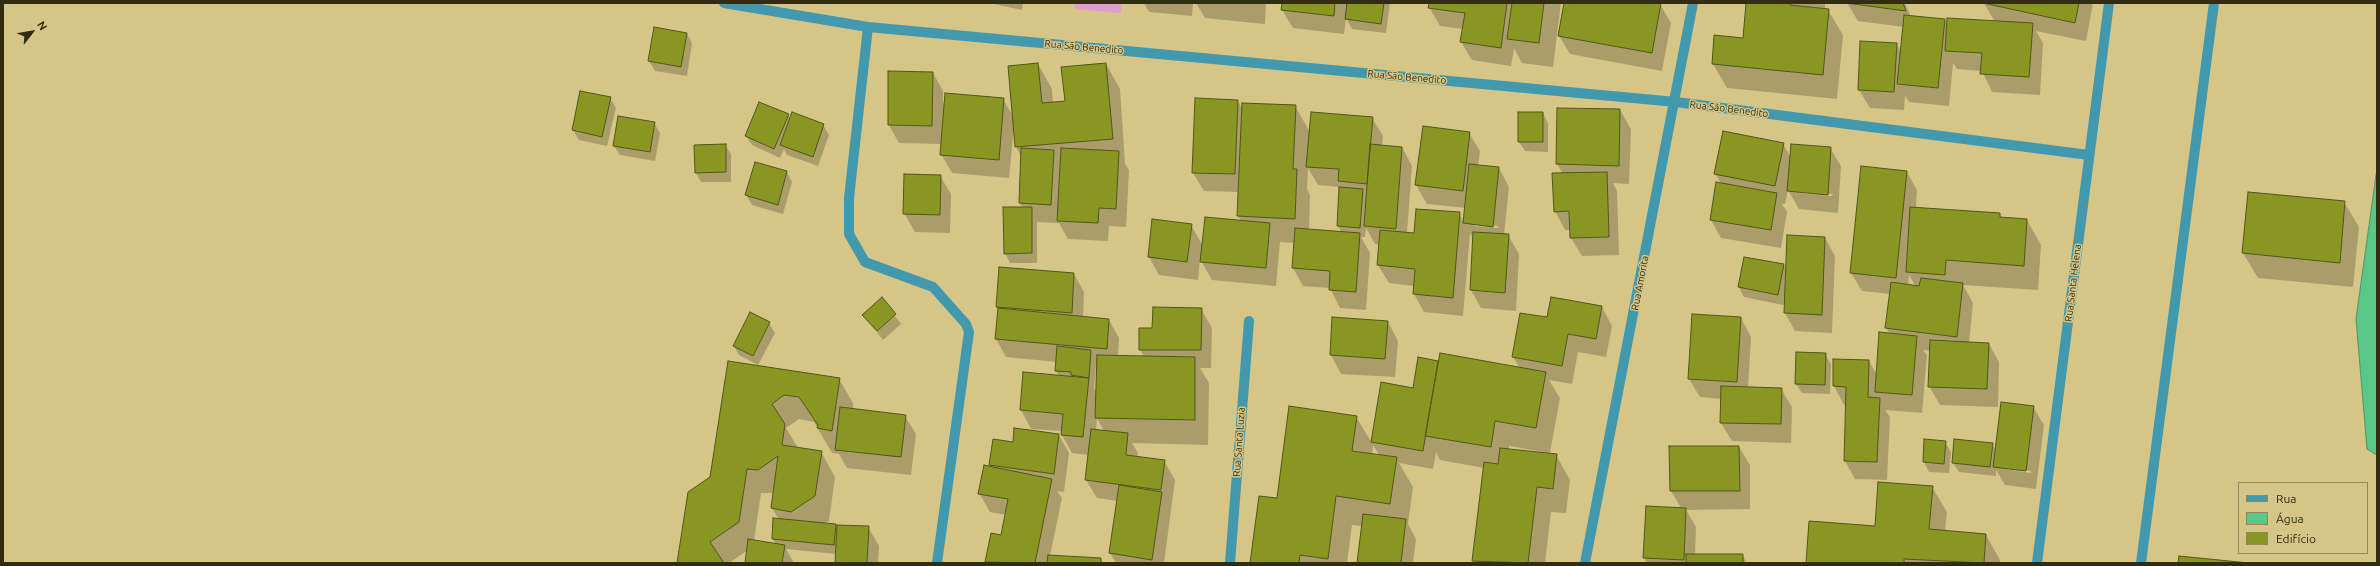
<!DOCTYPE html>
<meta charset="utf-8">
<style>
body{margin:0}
#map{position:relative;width:2380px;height:566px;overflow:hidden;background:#d5c586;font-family:Ubuntu,sans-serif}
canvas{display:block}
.frame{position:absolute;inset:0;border:4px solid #322c12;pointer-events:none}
.legend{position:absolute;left:2238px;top:482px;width:130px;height:72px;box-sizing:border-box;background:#d5c586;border:1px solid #948858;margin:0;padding:5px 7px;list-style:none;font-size:12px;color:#322c12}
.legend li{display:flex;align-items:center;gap:8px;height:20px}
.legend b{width:20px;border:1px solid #948858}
.north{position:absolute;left:12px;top:12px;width:40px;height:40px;-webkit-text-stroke:3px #d5c586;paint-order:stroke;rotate:59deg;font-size:11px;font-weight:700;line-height:16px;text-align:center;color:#322c12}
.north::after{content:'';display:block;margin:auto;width:14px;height:18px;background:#322c12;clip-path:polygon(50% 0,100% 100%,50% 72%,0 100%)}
</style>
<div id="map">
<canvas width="2380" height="566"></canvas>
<div class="frame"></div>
<ul class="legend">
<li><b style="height:5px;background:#4299ae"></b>Rua</li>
<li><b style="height:11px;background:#5ac688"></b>Água</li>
<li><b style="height:11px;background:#8a9622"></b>Edifício</li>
</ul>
<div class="north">N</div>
</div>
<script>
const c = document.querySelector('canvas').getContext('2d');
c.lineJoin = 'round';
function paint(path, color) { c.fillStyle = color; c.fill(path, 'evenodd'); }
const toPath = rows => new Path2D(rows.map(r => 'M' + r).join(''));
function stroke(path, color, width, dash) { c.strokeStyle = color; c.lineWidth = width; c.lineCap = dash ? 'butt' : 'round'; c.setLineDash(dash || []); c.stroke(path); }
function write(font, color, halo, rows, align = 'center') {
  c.font = font + ' Ubuntu,sans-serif'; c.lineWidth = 3; c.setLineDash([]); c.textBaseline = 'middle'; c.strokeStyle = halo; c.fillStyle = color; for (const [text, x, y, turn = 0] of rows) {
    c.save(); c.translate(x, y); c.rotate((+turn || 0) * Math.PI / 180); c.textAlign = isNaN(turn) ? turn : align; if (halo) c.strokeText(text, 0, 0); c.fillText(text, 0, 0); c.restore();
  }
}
const green = toPath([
 [1075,3,1121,3,1121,13,1075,9]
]);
const water = toPath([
 [2377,168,2377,455,2367,449,2356,319,2377,168]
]);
const shadow = toPath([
 [989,3,1023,3,1022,10],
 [1144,3,1193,3,1192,16,1149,12],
 [1196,3,1266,3,1265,24,1205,18],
 [1283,3,1390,3,1386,33,1352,29,1346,18,1344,34,1293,28,1282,10],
 [1430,3,1561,3,1553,67,1522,63,1514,48,1511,66,1472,60,1461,42,1463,29,1440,26,1429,7],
 [1565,3,1660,4,1671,23,1662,71,1570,54,1559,36],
 [1747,3,1825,3,1825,10,1828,10,1843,35,1837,99,1727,88,1713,64,1744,39],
 [1847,3,1905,3,1911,17,1945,20,1948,25,1995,22,1984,3,2093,3,2086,41,2036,31,2043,43,2040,95,1992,92,1982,71,1957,69,1953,63,1949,106,1909,102,1905,96,1904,110,1870,108,1859,90,1897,44,1901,52,1904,27,1858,21],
 [687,34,692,43,687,76,655,71,649,61],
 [1038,64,1052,89,1053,103,1066,102,1106,64,1120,89,1125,164,1129,170,1126,227,1109,226,1108,241,1068,239,1059,223,1037,222,1037,263,1010,263,1005,253,1023,208,1020,203,1022,158,1016,147,1014,126,1009,178,952,173,941,154,942,144,899,143,889,125,889,72,933,73,943,91,943,103,1003,99,1013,116],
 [610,98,616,108,607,146,579,140,573,130],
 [1238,101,1242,109,1295,106,1310,132,1372,118,1383,136,1382,146,1402,147,1412,166,1407,233,1415,234,1459,213,1464,222,1466,208,1427,204,1416,185,1424,127,1469,133,1480,151,1478,166,1499,168,1509,187,1504,235,1508,235,1519,254,1516,311,1481,308,1471,290,1474,240,1470,233,1463,316,1424,312,1414,294,1414,286,1389,283,1378,265,1380,245,1375,244,1366,228,1365,237,1361,237,1370,253,1366,310,1340,308,1330,288,1303,286,1293,268,1295,243,1280,242,1276,286,1212,280,1200,259,1198,280,1159,275,1149,257,1191,225,1203,246,1241,221,1238,216,1239,192,1204,191,1193,173],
 [1308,168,1318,185,1340,187,1338,226,1342,233,1309,230,1310,195,1307,189],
 [1475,224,1498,226,1498,228,1475,226],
 [1620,110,1631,129,1629,184,1613,183,1617,191,1619,255,1582,256,1571,238,1571,230,1565,230,1555,211,1563,174,1557,164],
 [1543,113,1548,123,1548,152,1525,151,1519,142],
 [788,115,791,119,823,125,829,135,818,166,787,155,784,149,780,158,752,145,746,136],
 [654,123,660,133,655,161,620,155,614,146],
 [1783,144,1791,158,1830,148,1841,166,1838,213,1799,209,1788,190,1785,204,1782,204,1787,212,1781,248,1721,238,1711,220,1721,184,1715,173],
 [1799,191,1833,194,1832,196,1799,193],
 [725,145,731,154,731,182,701,182,696,173],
 [787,172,792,182,783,214,752,205,746,195],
 [1907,172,1917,190,1916,208,1999,214,2002,218,2027,220,2041,245,2038,290,1963,285,1973,303,1969,343,1989,344,1999,362,1998,407,1940,405,1929,386,1931,351,1923,350,1927,355,1922,413,1885,410,1890,417,1887,480,1855,479,1845,461,1846,405,1844,405,1834,386,1834,360,1869,361,1877,375,1890,334,1886,328,1890,294,1862,291,1851,273],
 [1909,275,1916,287,1908,286],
 [940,176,951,194,950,233,915,232,904,213],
 [2344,202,2359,227,2353,287,2258,278,2243,253],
 [1825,238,1835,256,1832,333,1795,331,1785,313,1785,300,1783,305,1744,297,1739,287,1744,258,1784,265,1786,270],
 [1074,274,1084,292,1083,317,1109,320,1119,338,1118,357,1144,357,1140,349,1153,329,1201,309,1212,328,1211,368,1200,368,1209,383,1208,445,1132,443,1138,453,1137,458,1164,461,1175,480,1164,563,1116,563,1110,553,1118,501,1097,498,1086,480,1089,455,1072,453,1062,435,1062,431,1031,429,1021,410,1024,373,1059,376,1056,371,1057,362,1006,357,996,339,999,310,997,307],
 [1096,365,1097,365,1097,394,1094,388],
 [1097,418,1104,431,1096,430],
 [882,299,901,324,883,340,864,315],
 [1602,307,1612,326,1606,357,1578,352,1572,384,1549,380,1560,398,1550,453,1509,446,1509,450,1556,455,1570,480,1566,513,1551,512,1545,563,1475,563,1484,468,1440,460,1436,452,1433,469,1399,463,1413,487,1408,524,1416,539,1413,563,1358,563,1362,526,1352,525,1347,563,1251,563,1278,499,1356,417,1372,443,1382,383,1414,389,1437,361,1439,364,1520,368,1513,357,1548,319],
 [1373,445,1380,456,1372,455],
 [1333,318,1388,322,1398,341,1395,377,1341,374,1331,355],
 [1741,318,1751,337,1748,388,1781,389,1792,407,1791,443,1732,441,1721,423,1722,399,1700,397,1689,379],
 [769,323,775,333,758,365,739,355,734,346],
 [1825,354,1831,364,1830,394,1802,393,1796,384],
 [729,362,839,379,853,403,853,410,905,416,916,434,911,475,847,468,839,454,832,453,814,422,799,419,786,428,798,448,821,452,835,477,829,521,823,524,835,525,837,529,868,527,879,546,878,563,836,563,836,554,786,549,794,563,746,563,748,550,729,563,678,563,711,477],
 [761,493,774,493,772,508,779,520,773,539,776,545,754,541],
 [2033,407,2044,425,2036,489,2005,485,1996,470,1996,476,1959,472,1953,463,1992,444,1996,451],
 [2005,467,2031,471,2031,473,2005,469],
 [1059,435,1069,453,1064,492,1057,491,1062,498,1050,556,1100,559,1103,563,986,563,991,534,1002,536,1006,515,990,512,979,493,992,468,990,464,1014,443],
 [1945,442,1951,452,1949,473,1929,472,1924,462],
 [1670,447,1739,447,1750,465,1750,509,1686,510,1696,527,1695,555,1742,555,1747,563,1647,563,1644,558,1681,508,1671,491],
 [1932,487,1947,512,1945,531,1986,535,2000,560,2000,563,1807,563,1876,527]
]);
const building = toPath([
 [1282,3,1335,3,1334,16,1281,10,1282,3],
 [1347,3,1384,3,1381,24,1345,19,1347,3],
 [1429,3,1507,3,1501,48,1460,42,1465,13,1428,8,1429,3],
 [1512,3,1544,3,1539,43,1507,39,1512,3],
 [1564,3,1661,3,1652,53,1558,36,1564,3],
 [1746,3,1790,3,1790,5,1829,9,1823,75,1712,64,1714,35,1743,38,1746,3],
 [1846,3,1903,3,1906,11,1846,3],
 [1983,3,2079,3,2075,23,1983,3],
 [1904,15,1945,19,1938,88,1897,84,1904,15],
 [1947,18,2033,23,2029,77,1980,74,1982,53,1945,51,1947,18],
 [654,27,687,33,681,67,648,61,654,27],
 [1860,41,1897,43,1894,92,1858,90,1860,41],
 [1038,63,1042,103,1065,101,1061,67,1106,63,1113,139,1015,147,1008,66,1038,63],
 [888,71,933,72,932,126,888,125,888,71],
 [580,91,611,97,602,137,572,130,580,91],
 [945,93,1004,98,999,160,940,155,945,93],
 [1195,98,1238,100,1235,174,1192,173,1195,98],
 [759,102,789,114,774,149,745,136,759,102],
 [1242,103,1296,105,1293,169,1297,169,1295,219,1237,216,1242,103],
 [1557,108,1620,109,1619,166,1556,164,1557,108],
 [792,112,824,124,813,157,780,145,792,112],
 [1311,112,1373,117,1367,184,1338,181,1339,169,1306,167,1311,112],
 [1518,112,1543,112,1543,142,1518,142,1518,112],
 [618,116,655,122,650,152,613,146,618,116],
 [1423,126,1470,132,1463,191,1415,185,1423,126],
 [1723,131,1784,143,1775,186,1714,174,1723,131],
 [726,144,726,172,695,173,694,145,726,144],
 [1370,144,1402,147,1396,229,1364,226,1370,144],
 [1791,144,1831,147,1828,195,1787,191,1791,144],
 [1021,148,1054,150,1051,205,1019,203,1021,148],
 [1061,148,1119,151,1116,209,1099,208,1098,223,1057,221,1061,148],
 [755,162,787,171,778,205,745,195,755,162],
 [1469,164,1499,167,1493,227,1463,223,1469,164],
 [1861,166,1907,171,1896,278,1850,273,1861,166],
 [1607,172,1609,237,1570,238,1569,211,1554,212,1552,173,1607,172],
 [904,174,941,175,940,215,903,214,904,174],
 [1716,182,1777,193,1771,230,1710,220,1716,182],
 [1339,187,1363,189,1360,228,1337,226,1339,187],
 [2248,192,2345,201,2340,263,2242,253,2248,192],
 [1003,207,1032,207,1032,253,1004,254,1003,207],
 [1910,207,2000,213,2000,217,2027,219,2024,266,1946,260,1945,275,1906,272,1910,207],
 [1416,209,1460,212,1453,298,1413,294,1415,269,1377,265,1380,230,1414,233,1416,209],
 [1205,217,1270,223,1266,268,1200,262,1205,217],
 [1152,219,1192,224,1187,262,1148,257,1152,219],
 [1295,228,1360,233,1356,292,1329,290,1330,271,1292,268,1295,228],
 [1473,232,1509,234,1505,293,1470,290,1473,232],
 [1787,235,1825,237,1822,315,1784,313,1787,235],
 [1744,257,1784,264,1778,295,1738,287,1744,257],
 [999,267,1074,273,1072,313,996,307,999,267],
 [1921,278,1963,283,1957,337,1885,328,1891,282,1919,286,1921,278],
 [882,297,896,314,877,331,862,315,882,297],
 [1551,297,1602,306,1596,339,1568,334,1562,366,1512,357,1520,313,1547,317,1551,297],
 [1153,307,1202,308,1201,350,1139,350,1139,328,1152,328,1153,307],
 [998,308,1109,319,1107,349,995,339,998,308],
 [750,312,770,322,753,356,733,346,750,312],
 [1692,314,1741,317,1737,382,1688,379,1692,314],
 [1332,317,1388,321,1385,359,1330,355,1332,317],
 [1879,332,1917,336,1912,395,1875,392,1879,332],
 [1930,340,1989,343,1987,389,1928,387,1930,340],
 [1057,346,1091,350,1089,378,1071,375,1071,372,1055,371,1057,346],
 [1796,352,1826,353,1825,385,1795,384,1796,352],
 [1440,353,1546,372,1536,428,1495,421,1491,447,1425,436,1440,353],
 [1097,355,1195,357,1195,420,1095,418,1097,355],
 [1418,357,1438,361,1423,451,1371,442,1381,382,1413,388,1418,357],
 [1833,359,1869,360,1868,397,1880,398,1877,462,1844,461,1846,387,1833,386,1833,359],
 [728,361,840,378,832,431,817,428,818,425,799,397,784,395,772,404,785,424,782,445,822,451,815,496,791,512,771,508,778,456,758,470,747,469,739,522,710,542,724,563,677,563,688,492,710,477,728,361],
 [1023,372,1089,378,1083,437,1061,435,1063,414,1020,410,1023,372],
 [1721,386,1782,388,1781,424,1720,423,1721,386],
 [2001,402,2034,406,2026,471,1993,467,2001,402],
 [1289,406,1357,416,1352,451,1397,457,1390,504,1336,496,1328,559,1300,555,1299,563,1250,563,1259,496,1277,498,1289,406],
 [840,407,906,415,901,457,835,450,840,407],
 [1014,428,1059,434,1054,474,989,465,993,439,1013,442,1014,428],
 [1091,429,1128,433,1126,455,1165,460,1161,490,1085,480,1091,429],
 [1924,439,1946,441,1944,464,1923,462,1924,439],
 [1954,439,1993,443,1990,467,1952,463,1954,439],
 [1669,446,1739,446,1740,491,1670,491,1669,446],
 [1500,448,1557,454,1553,489,1537,487,1528,563,1472,561,1484,462,1498,464,1500,448],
 [984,465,1052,479,1035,563,985,562,991,533,1001,535,1008,499,978,494,984,465],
 [1878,482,1933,486,1929,529,1986,534,1984,563,1904,559,1904,563,1806,563,1809,521,1875,526,1878,482],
 [1119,485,1162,492,1152,560,1109,553,1119,485],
 [1646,506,1686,508,1684,560,1643,558,1646,506],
 [1363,514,1406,519,1401,563,1357,563,1363,514],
 [773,518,836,524,834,545,772,539,773,518],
 [837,525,869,526,867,563,835,563,837,525],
 [748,539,785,545,782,563,745,563,748,539],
 [1686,554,1743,554,1743,563,1686,563,1686,554],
 [1048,555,1101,558,1101,563,1047,563,1048,555],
 [2179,556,2249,563,2178,563,2179,556]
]);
const minor = toPath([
 [724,3,868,27,1676,102,2089,155],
 [868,27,849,198,849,234,865,262,933,287,966,324,969,332,937,563],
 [1230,563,1249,321],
 [1585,563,1693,3],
 [2037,563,2109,3],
 [2141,563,2214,3]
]);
const streetNames = [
 ["Rua São Benedito",1084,47,5],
 ["Rua São Benedito",1407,77,5],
 ["Rua São Benedito",1729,109,7],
 ["Rua Amorita",1640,283,-79],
 ["Rua Santa Helena",2073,283,-83],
 ["Rua Santa Luzia",1239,442,-86]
];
paint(green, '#df9ece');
paint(water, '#5ac688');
stroke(water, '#4e9865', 1);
paint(shadow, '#0003');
paint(building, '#8a9622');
stroke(building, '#50571a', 1);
stroke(minor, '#4299ae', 10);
write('10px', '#322c12', '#d5c586', streetNames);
</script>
